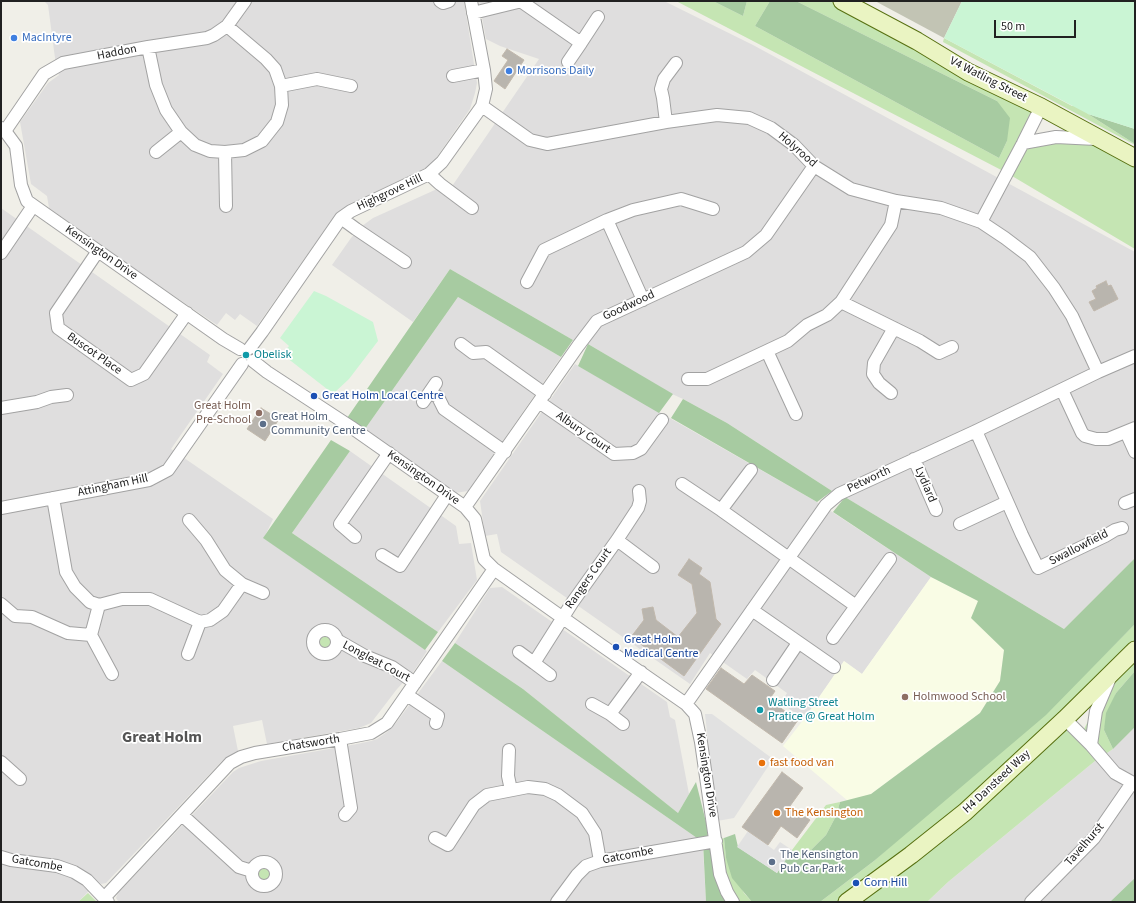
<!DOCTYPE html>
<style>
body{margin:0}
#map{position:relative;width:1136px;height:903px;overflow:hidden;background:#f0efe8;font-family:"Source Sans 3",sans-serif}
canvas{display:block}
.frame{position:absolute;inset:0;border:2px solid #212121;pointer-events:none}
.scale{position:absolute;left:994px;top:20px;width:82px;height:18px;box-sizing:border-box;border:2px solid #212121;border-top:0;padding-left:5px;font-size:12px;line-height:14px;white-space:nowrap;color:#212121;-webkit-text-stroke:3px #fff;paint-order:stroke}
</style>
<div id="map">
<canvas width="1136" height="903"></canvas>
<div class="frame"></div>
<div class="scale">50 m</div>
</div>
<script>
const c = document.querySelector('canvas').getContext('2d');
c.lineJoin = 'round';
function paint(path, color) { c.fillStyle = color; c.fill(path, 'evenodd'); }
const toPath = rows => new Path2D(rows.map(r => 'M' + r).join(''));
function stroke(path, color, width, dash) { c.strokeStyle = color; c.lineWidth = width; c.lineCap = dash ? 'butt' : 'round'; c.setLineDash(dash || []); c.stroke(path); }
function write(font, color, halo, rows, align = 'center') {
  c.font = font + ' "Source Sans 3",sans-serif'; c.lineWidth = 3.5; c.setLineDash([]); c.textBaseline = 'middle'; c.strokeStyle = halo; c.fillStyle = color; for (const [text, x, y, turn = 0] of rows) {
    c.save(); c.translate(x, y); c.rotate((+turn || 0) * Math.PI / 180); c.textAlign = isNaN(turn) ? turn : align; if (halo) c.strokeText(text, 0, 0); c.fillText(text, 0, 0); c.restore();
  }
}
const residential = toPath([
 [44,1,464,1,477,83,475,93,470,109,434,161,428,167,354,202,344,209,336,215,328,225,257,326,240,314,235,320,226,313,217,325,146,277,49,208,47,196,31,184,20,122,48,83,59,75,55,58,48,5],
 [479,1,642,1,644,2,644,1,664,1,753,45,1135,252,1135,558,1064,629,845,497,832,491,727,423,683,399,672,394,588,344,573,340,450,269,413,322,332,265,351,238,362,226,373,218,437,189,446,195,539,59,500,46,486,39],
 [1,208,210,355,207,362,223,374,171,449,273,519,264,538,427,651,414,671,397,689,371,723,359,728,267,744,262,720,233,726,238,751,229,756,221,762,106,883,101,884,98,882,78,902,1,902],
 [458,297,561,357,468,491,455,493,365,429],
 [575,364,817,502,931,577,862,674,844,661,804,719,781,703,787,693,755,670,747,679,710,653,690,684,501,552,497,534,485,536,480,501],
 [350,451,456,526,459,544,471,543,477,580,438,632,292,533],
 [502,587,667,702,670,717,675,720,689,794,678,813,523,689,455,643,490,588],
 [442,661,697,838,703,849,706,902,118,901,116,898,118,893,233,772,239,768,261,761,357,744,371,741,377,739,387,732,396,723],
 [1135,727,1135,902,927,902,948,882,1095,761,1113,749]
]);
const education = toPath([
 [931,577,978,601,972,618,1004,650,1000,681,980,713,871,794,848,801,783,746,804,719,844,661,862,674]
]);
const construction = toPath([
 [875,1,962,1,944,38]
]);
const grass = toPath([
 [676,1,713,1,743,16,747,1,770,1,755,26,999,158,1007,141,997,101,796,1,842,1,1041,107,1023,143,1099,139,1135,158,1135,249,1007,173],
 [944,38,1072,106,1083,100,1088,114,1135,144,1135,145,943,42],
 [1135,624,1135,671,1116,693,1104,730,1113,749,1095,761,948,882,927,902,820,902,874,861,1109,650],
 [1112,674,1081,735,1065,719],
 '318 642a7 7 0 1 1 14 0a7 7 0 1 1-14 0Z',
 [840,802,836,816,826,835,802,859,792,850,826,805],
 [724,838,726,858,744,893,752,902,733,902,716,841],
 '258 874a6 6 0 1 1 12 0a6 6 0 1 1-12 0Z',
 [88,893,97,902,78,902]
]);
const forest = toPath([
 [713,1,747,1,743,16],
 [770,1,796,1,997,101,1010,118,1007,141,999,158,755,26],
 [1088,114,1135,129,1135,144],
 [450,269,573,340,561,357,458,297,365,429,347,418],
 [588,344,673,394,659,413,578,366],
 [683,399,727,423,832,491,817,502,671,418],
 [331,440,350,451,292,533,438,632,425,650,263,538],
 [845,497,1064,629,1135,558,1135,624,1046,715,874,861,820,902,752,902,732,878,726,858,724,838,735,834,738,847,777,873,792,850,802,859,826,835,836,816,840,802,871,794,980,713,1000,681,1004,650,971,618,978,601,931,577,833,512],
 [455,643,523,689,678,813,696,782,707,826,708,837,697,838,442,661],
 [1135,671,1135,727,1113,749,1104,730,1106,713,1116,693],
 [716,841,733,902,706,902,703,842],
 [1135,878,1135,902,1110,902]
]);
const park = toPath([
 [962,1,1135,1,1135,129,1088,114,944,38],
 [314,291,326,296,373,322,378,341,349,379,334,393,327,389,282,354,289,346,280,338]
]);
const parking = toPath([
 [705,714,712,714,773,759,734,818,717,821],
 [748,831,774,850,780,842,792,850,777,873,737,847]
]);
const building = toPath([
 [507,49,524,60,505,89,494,81,508,60,502,56,507,49],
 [1106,281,1108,286,1111,285,1118,299,1094,311,1089,302,1096,299,1092,291,1097,288,1096,286,1106,281],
 [261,408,279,419,265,441,247,429,261,408],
 [689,559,702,568,699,574,710,582,716,619,721,624,684,676,631,637,644,620,642,609,653,607,656,620,678,637,697,613,692,584,678,575,689,559],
 [721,668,744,684,752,675,775,691,769,700,798,720,782,743,706,689,721,668],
 [782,772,803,788,790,806,810,820,797,838,781,826,768,845,742,827,782,772]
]);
const street = toPath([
 [440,1,443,3,449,1],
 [522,2,581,43,568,62],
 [473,13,522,1],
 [581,43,598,17],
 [148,47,156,85,166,110,181,132,195,145,210,151,225,152,244,150,262,141,277,122,282,105,281,86,275,69,266,59,227,26],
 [453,76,484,70],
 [281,86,317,79,351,86],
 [482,106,530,140,547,144,666,122,717,115,749,118,771,128,794,145,814,166,851,189,896,201,941,208,981,222,1005,238,1030,257,1054,288,1072,316,1098,372],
 [666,122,663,98,661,89,664,79,676,63],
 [1,128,5,131,16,146,21,185,27,201,223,339,240,349],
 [5,131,44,74,63,63,148,47,207,38,214,35,227,26,245,1],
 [1023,143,1056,137,1096,139],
 [156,152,181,132],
 [225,152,226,206],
 [429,174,440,184,472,208],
 [341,218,356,229,405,262],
 [607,220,633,210,681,199,713,209],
 [981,222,1023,143,1041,107],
 [98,251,56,313,58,328,131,380,144,374,187,313],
 [1,253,33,206],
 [527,282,544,250,607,220,643,300],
 [841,302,920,341,939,353,952,347],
 [461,344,473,353,486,352,545,394],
 [250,348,262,332,341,218,351,211,429,174,442,162,482,106,486,89,484,70,471,1],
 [767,351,796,414],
 [253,361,267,372,351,427,465,507,475,519,484,559,494,569,601,645,686,704,695,714,701,742,720,874,727,892,733,902],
 [688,379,707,379,788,341,807,325,827,315,841,302,891,225,896,201],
 [1062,390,1082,433,1085,436,1096,439,1108,439,1135,428],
 [430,392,438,397,444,409,505,452],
 [891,393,879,383,873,374,874,363,894,328],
 [423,402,436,383],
 [539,402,614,454,633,453,641,449,662,420],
 [1,408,37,402,51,397,67,395],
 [976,431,1022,535,1038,568,1105,536,1115,530,1122,528],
 [1126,432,1135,452],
 [914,459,936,510],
 [682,484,721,510,856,606],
 [53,498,66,572,75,587,90,602,99,605,122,599,150,599,200,622,188,654],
 [1125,503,1135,499],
 [465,507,578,346,597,321,746,252,766,235,814,166],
 [1,508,149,480,168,470,242,364],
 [721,510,751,470],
 [189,520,206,540,225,570,242,584],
 [960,524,1007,502],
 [355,537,340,524,389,453],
 [617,540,653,567],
 [382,555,400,566,447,495],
 [1,604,15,616,32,617,68,633,91,635],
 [99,605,91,635,112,674],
 [752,610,834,667],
 [200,622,210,620,223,611,242,584,263,593],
 '313 642a12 12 0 1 1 24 0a12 12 0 1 1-24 0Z',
 [833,638,890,559],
 [337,640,365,656,392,667,415,683],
 [519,652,534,663],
 [550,675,534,663,572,603,617,540,638,508,640,501,639,491],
 [773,680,798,643],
 [407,695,438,716,436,723],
 [592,704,610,714,641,672],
 [686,704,826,505,839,494,976,431,1098,372,1135,356],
 [610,714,623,724],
 [1065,719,1091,745,1115,773,1135,784],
 [340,739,351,808,345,815],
 [1091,745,1096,711,1110,678],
 [509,750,508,776,511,790],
 [1,762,20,779],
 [182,815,239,867,252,871],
 [435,838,448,845,474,805,487,795,528,787,545,789,558,795,582,813,595,833,600,861],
 [1,857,11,860,57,866,74,872,87,880,108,902],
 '252 874a12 12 0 1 1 24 0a12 12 0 1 1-24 0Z',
 [104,898,230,763,241,757,255,753,340,739,371,733,387,723,494,569],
 [557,902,577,875,586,866,600,861,716,841],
 [1031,902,1094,838,1132,783]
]);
const secondary = toPath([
 [842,1,917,41,968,72,1041,107,1135,158],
 [847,902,911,855,965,812,1065,719,1135,650]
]);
const markers = [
 [14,38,4,"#3f7fe0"],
 [509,71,4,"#3f7fe0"],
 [246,355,4,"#0f9aa8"],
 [314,396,4,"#1a4fb4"],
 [259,413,4,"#8d6e63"],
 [263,424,4,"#5c6f8a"],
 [616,647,4,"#1a4fb4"],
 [905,697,4,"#8d6e63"],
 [760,710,4,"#0f9aa8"],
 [762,763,4,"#e8710a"],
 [777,813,4,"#e8710a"],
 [772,862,4,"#5c6f8a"],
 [856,883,4,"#1a4fb4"]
];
const shopNames = [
 ["MacIntyre",22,38],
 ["Morrisons Daily",517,71]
];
const streetNames = [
 ["Haddon",117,53,-11],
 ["V4 Watling Street",988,80,27],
 ["Holyrood",797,150,41],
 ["Highgrove Hill",390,193,-25],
 ["Kensington Drive",101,253,35],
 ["Goodwood",629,306,-25],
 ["Buscot Place",94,354,35],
 ["Albury Court",583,433,35],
 ["Kensington Drive",423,478,35],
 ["Petworth",869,480,-25],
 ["Lydiard",925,485,67],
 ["Attingham Hill",113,486,-12],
 ["Swallowfield",1079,548,-27],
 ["Rangers Court",589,579,-55],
 ["Longleat Court",376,662,28],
 ["Chatsworth",311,744,-9],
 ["Kensington Drive",706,775,81],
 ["H4 Dansteed Way",997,782,-43],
 ["Tavelhurst",1085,845,-49],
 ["Gatcombe",628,856,-11],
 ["Gatcombe",37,864,10]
];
const cultureNames = [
 ["Obelisk",254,355],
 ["Watling Street",768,703],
 ["Pratice @ Great Holm",768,717]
];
const transitNames = [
 ["Great Holm Local Centre",322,396],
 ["Great Holm",624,640],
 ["Medical Centre",624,654],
 ["Corn Hill",864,883]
];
const educationNames = [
 ["Great Holm",251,406],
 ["Pre-School",251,420],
 ["Holmwood School",913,697,"left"]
];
const serviceNames = [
 ["Great Holm",271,417],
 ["Community Centre",271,431],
 ["The Kensington",780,855],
 ["Pub Car Park",780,869]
];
const foodNames = [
 ["fast food van",770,763],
 ["The Kensington",785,813]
];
const districtNames = [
 ["Great Holm",162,738]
];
paint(residential, '#dfdede');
paint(education, '#f9fce5');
paint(construction, '#c2c4b4');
paint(grass, '#c5e5b3');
paint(forest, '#a7cba1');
paint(park, '#caf5d4');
paint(parking, '#e1e1e1');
paint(building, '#b9b5ae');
stroke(building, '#c1b8ac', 1);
stroke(street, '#a2a2a2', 14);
stroke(secondary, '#577010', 19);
stroke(street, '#fff', 12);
stroke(secondary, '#eaf4c2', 17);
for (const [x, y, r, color] of markers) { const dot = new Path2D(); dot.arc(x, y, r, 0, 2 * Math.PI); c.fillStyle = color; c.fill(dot); stroke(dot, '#fff', 1.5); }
write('12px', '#366cbe', '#fff', shopNames, 'left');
write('12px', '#212121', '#fff', streetNames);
write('12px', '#0d838f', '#fff', cultureNames, 'left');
write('12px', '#164399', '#fff', transitNames, 'left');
write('12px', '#785e54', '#fff', educationNames, 'right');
write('12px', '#4e5e75', '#fff', serviceNames, 'left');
write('12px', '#c56008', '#fff', foodNames, 'left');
write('bold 16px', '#545454', '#fff', districtNames);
</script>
